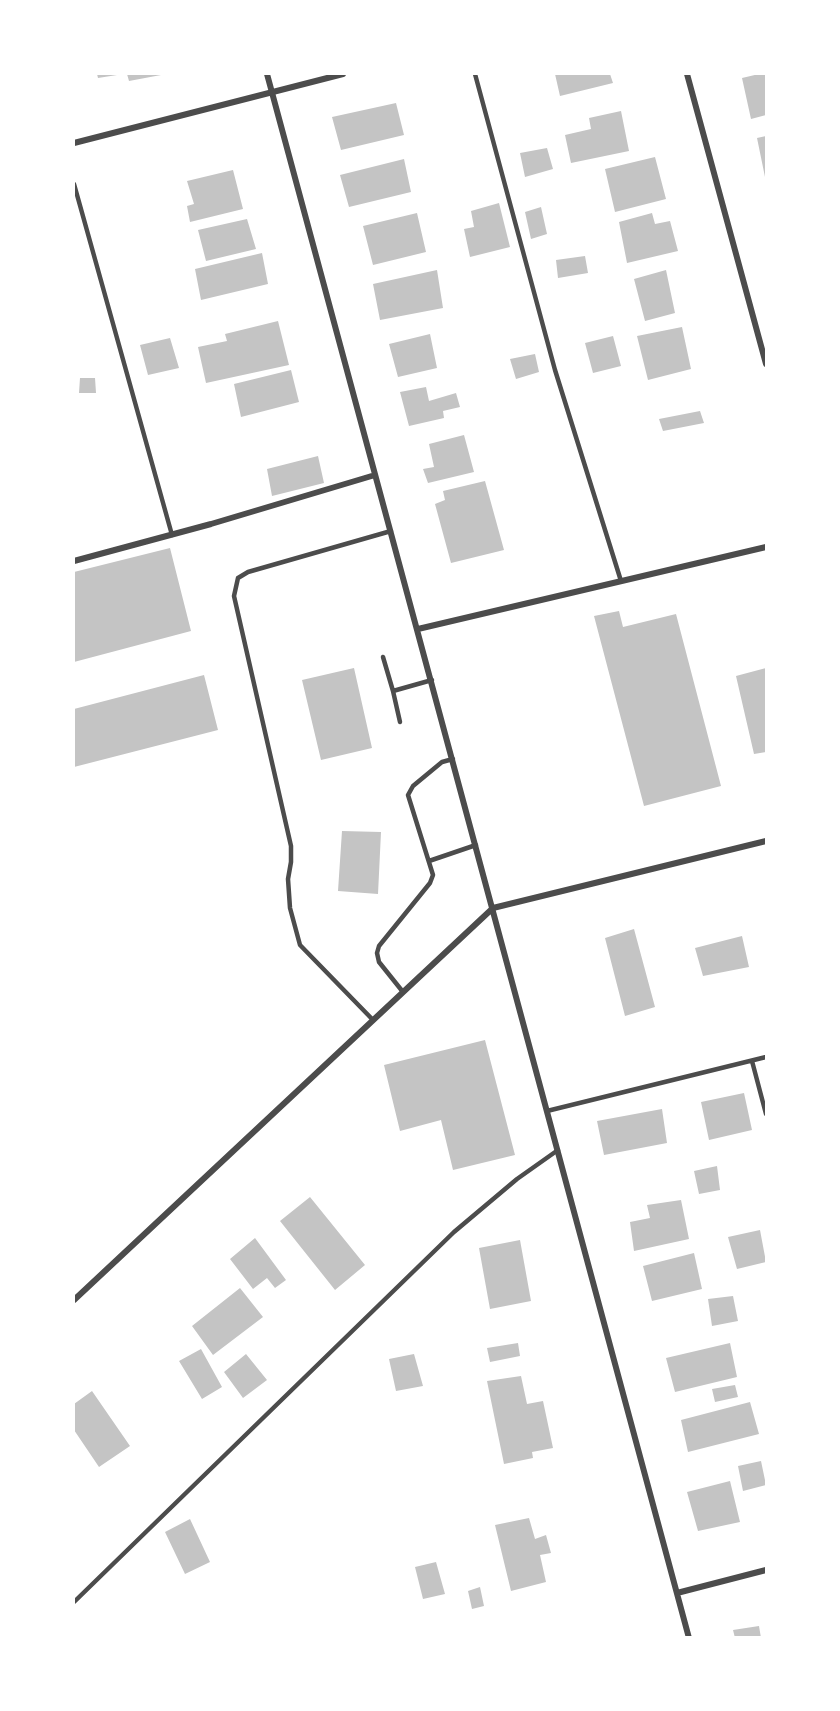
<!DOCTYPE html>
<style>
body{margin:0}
#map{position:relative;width:840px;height:1711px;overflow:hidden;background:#fff;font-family:Rubik,sans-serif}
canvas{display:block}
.frame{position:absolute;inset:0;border:75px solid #fff;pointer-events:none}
</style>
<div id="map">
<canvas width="840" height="1711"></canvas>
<div class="frame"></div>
</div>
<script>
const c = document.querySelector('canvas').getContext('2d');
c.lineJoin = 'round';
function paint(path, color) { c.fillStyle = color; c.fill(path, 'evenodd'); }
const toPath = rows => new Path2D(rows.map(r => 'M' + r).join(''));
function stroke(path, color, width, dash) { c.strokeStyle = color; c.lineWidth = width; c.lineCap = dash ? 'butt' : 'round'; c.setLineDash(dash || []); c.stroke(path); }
const building = toPath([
 [97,74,117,74,117,75,98,78],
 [127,74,161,74,161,75,129,81],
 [555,74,610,74,613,83,560,96],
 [759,74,766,74,766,115,751,119,742,78],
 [396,103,404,135,341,150,332,117],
 [621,111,629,151,571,163,565,135,591,129,589,118],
 [766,136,766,177,765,177,757,138],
 [547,148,553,169,525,177,520,153],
 [655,157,666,199,615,212,605,169],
 [404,159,411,192,349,207,340,175],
 [233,170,243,209,190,222,187,206,194,204,187,181],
 [499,203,510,247,470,257,464,229,474,227,471,211],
 [541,207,547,234,531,239,525,212],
 [417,213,426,252,373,265,363,226],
 [652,213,655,224,670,221,678,251,627,263,619,222],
 [247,219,256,249,206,261,198,230],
 [262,253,268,284,201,300,195,269],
 [585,256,588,273,558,278,556,260],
 [437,270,443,308,380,320,373,284],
 [666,270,675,313,645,321,634,279],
 [278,321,289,365,206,383,198,347,227,341,225,334],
 [682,327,691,369,648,380,637,336],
 [430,334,437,368,398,377,389,344],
 [613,336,621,366,593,373,585,343],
 [170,338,179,368,148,375,140,345],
 [535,354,539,372,516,379,510,359],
 [291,370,299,402,241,417,234,384],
 [80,378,95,378,96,393,79,393],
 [426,387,429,401,456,393,460,407,443,411,444,418,409,426,400,392],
 [700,411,704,423,663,431,659,419],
 [464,435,474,472,428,483,423,469,434,467,429,444],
 [318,456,324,483,272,496,267,469],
 [485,481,504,550,451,563,435,504,445,500,443,491],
 [170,548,191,631,74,662,74,572],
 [619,611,623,627,676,614,721,786,644,806,594,616],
 [354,668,372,748,321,760,302,680],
 [766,668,766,752,754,754,736,676],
 [204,675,218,730,74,767,74,709],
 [342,831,381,832,378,894,338,891],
 [634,929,655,1007,625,1016,605,938],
 [742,936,749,967,703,976,695,948],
 [485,1040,515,1155,453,1170,441,1120,400,1131,384,1065],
 [744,1093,752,1130,709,1140,701,1102],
 [662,1109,667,1143,604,1155,597,1121],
 [717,1166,720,1190,699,1194,694,1171],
 [310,1197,365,1265,335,1290,280,1221],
 [681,1200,689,1239,634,1251,630,1222,650,1218,647,1205],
 [760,1230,766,1262,737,1269,728,1237],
 [255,1238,286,1280,275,1288,267,1278,253,1289,230,1259],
 [520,1240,531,1301,490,1309,479,1248],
 [694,1253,702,1289,652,1301,643,1266],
 [240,1288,263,1317,213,1355,192,1326],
 [733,1296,738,1321,712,1326,708,1299],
 [518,1343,520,1356,490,1362,487,1348],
 [730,1343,737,1377,675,1392,666,1358],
 [201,1349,222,1387,202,1399,179,1361],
 [246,1354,267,1380,243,1398,224,1372],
 [414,1354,423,1386,396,1391,389,1359],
 [521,1376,527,1404,543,1401,553,1448,532,1452,533,1458,504,1464,487,1381],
 [735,1385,738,1397,715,1402,712,1389],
 [92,1391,130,1446,99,1467,74,1430,74,1404],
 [750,1402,759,1434,688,1452,681,1420],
 [761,1461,766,1485,743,1491,738,1466],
 [730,1481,740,1522,698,1531,687,1492],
 [529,1518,535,1539,546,1535,551,1553,540,1555,546,1582,511,1591,495,1525],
 [190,1519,210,1562,185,1574,165,1532],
 [436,1562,445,1594,423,1599,415,1567],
 [480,1587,484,1606,472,1609,468,1591],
 [759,1626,761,1638,735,1638,733,1630]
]);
const service = toPath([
 [475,74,555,370,621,581],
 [74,184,172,535],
 [383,657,393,691,432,680],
 [393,691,400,722],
 [429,861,476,845],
 [403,992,379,962,377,953,379,946,430,883,433,875,408,795,413,786,442,762,453,759],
 [373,1020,300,945,290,908,288,879,291,862,291,846,234,596,238,578,248,572,391,531],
 [752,1061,766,1114],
 [547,1111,766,1057],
 [74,1602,454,1232,517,1179,558,1150]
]);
const minor = toPath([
 [267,74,689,1638],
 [687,74,766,364],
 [74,143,343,74],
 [74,561,211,524,375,475],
 [418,629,766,547],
 [74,1300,493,908,766,841],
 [677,1593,766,1570]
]);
paint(building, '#c4c4c4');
stroke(service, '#4c4c4c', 4.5);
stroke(minor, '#4c4c4c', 6);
</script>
